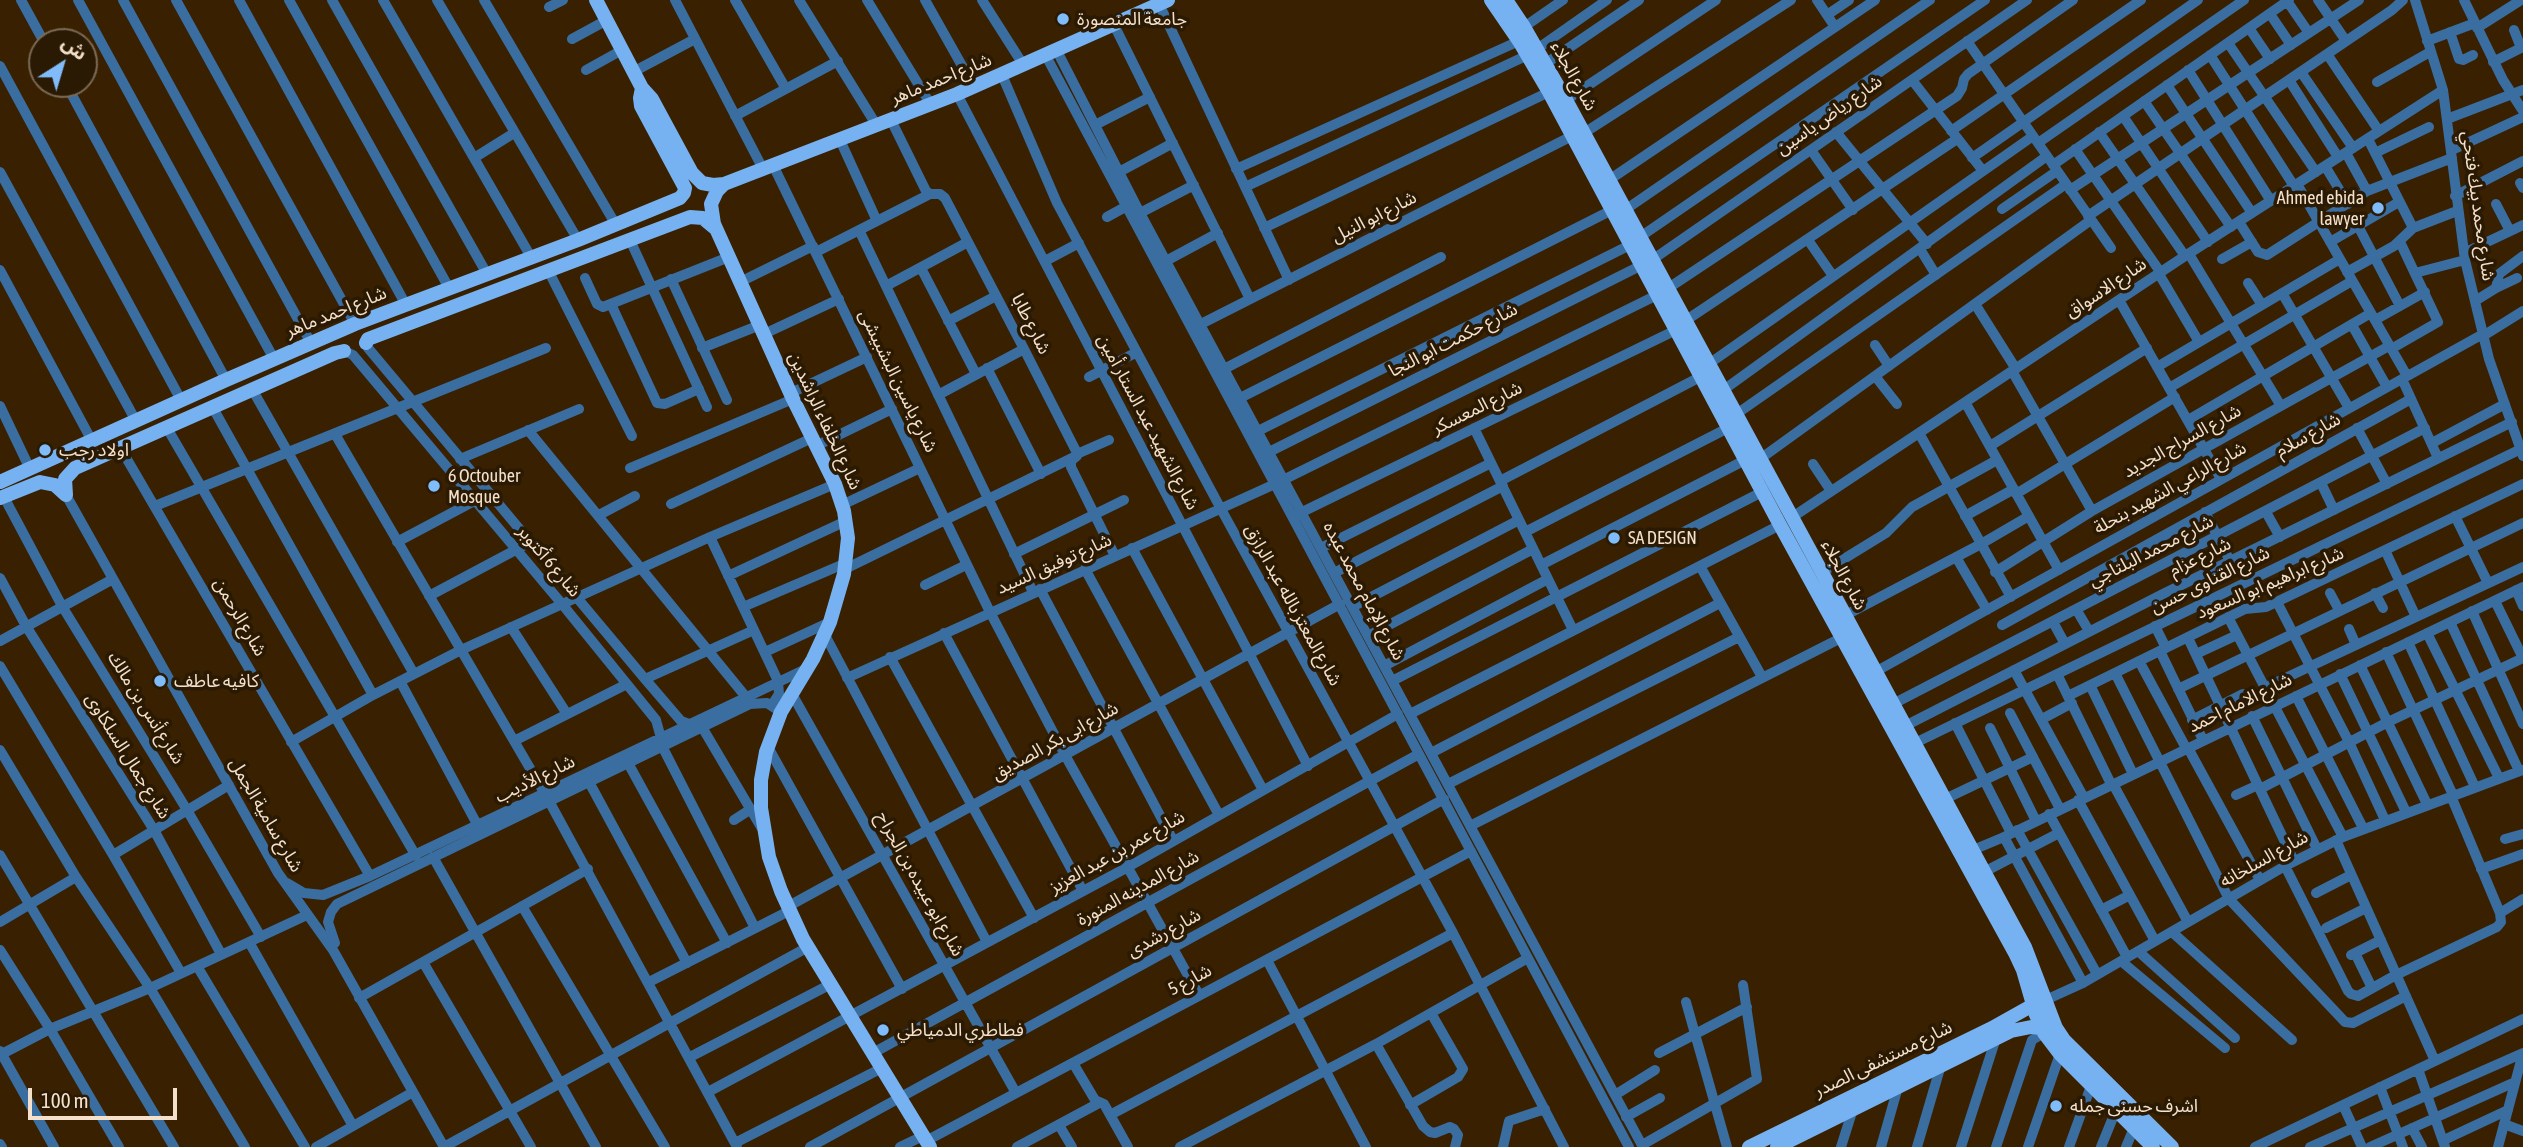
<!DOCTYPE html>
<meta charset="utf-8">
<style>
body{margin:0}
#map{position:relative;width:2523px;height:1147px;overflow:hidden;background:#382000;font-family:"Asap Condensed","Noto Sans Arabic",sans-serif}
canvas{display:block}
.north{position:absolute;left:28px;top:28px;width:70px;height:70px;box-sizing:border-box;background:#2a1903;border:2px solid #7b6953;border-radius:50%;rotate:37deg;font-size:19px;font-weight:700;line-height:28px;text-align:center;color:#f5e1cb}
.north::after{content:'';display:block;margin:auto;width:24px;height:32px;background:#81bcfa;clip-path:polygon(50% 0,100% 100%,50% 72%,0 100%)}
.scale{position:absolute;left:28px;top:1088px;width:149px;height:32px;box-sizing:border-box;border:4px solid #f5e1cb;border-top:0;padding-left:9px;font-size:21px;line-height:24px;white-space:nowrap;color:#f5e1cb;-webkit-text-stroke:5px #2a1903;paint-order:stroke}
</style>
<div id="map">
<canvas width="2523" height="1147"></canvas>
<div class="north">ش</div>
<div class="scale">100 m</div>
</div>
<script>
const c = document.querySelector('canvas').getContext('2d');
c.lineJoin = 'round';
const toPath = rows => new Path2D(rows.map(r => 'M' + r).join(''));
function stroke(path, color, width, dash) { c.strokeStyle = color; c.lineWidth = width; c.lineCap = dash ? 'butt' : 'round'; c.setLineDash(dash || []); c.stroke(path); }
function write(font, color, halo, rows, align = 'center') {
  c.font = font + ' "Asap Condensed","Noto Sans Arabic",sans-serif'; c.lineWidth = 7; c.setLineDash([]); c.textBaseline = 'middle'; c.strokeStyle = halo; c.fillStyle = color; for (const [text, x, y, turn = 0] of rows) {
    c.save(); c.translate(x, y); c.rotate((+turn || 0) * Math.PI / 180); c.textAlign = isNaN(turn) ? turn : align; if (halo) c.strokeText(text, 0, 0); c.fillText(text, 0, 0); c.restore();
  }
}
const minor = toPath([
 [21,0,44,42],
 [78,0,274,359],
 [123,0,311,343],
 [176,0,355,324],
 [239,0,406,305],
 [289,0,449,288],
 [332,0,487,274],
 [383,0,531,257],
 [437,0,578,240],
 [484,0,616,225],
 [675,0,763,169],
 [735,0,786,89],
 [799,0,877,126],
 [867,0,931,105],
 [925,0,974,87],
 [982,0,1024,66],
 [1817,0,1835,27],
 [2318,0,2346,41],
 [2415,0,2443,90,2465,260,2489,359,2523,456],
 [2464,0,2503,80,2523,111],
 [2287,1,2309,33],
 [1159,4,1289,280],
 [549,7,563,0],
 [2270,14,2291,45],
 [1827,15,1849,0],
 [1114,25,1250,299],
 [1524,27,1563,0],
 [2249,28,2270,59],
 [2477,28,2521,0],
 [2450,32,2459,59,2463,60,2473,55],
 [572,39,607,20],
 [1967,41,2111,248],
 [2427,41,2475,23],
 [2228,43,2316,172],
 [1537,49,1607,0],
 [1057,51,1140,213,1643,1147],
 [2327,54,2379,131],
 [2210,55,2294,186],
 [1046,56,1629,1147],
 [2493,62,2521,48,2514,30],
 [1545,64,1639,0],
 [0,66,181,400],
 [586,70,622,50],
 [2188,70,2271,201],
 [633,72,695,39],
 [2301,72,2353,148],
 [1002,75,1057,203,1221,509,1453,933,1564,1147],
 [1912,80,1983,171],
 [2289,80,2338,157],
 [2377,82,2430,52],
 [66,84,226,380],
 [2167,85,2252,213],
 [957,94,1308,766],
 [1566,100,1716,0],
 [2144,101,2231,227],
 [735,116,838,61],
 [2123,116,2208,242],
 [2447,119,2523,90],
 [891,120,926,191,930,194,940,194,945,198,1024,349,1076,451,1077,456,1071,461,1071,467,1115,556],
 [1095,125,1150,97],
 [1951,131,2141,0],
 [1836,132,1927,244],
 [2099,132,2185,256],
 [1584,133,1791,0],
 [2368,139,2413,228],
 [840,140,877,221],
 [2038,143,2244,0],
 [2075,149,2161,273],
 [1811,150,1853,210],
 [2452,150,2523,117],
 [2346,153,2367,191],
 [2375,153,2429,127],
 [474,158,514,133],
 [1972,158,2198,0],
 [773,165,990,612,1065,755,1199,995],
 [2053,165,2289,0],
 [2325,166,2348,204],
 [1236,169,1519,41],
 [0,172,136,421],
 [1119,172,1173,143],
 [1609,180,1875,0],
 [2520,183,2523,188],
 [2297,184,2407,376],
 [1245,187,1528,55],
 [2070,190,2359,0],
 [2455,196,2523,161],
 [2496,204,2510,231],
 [2002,209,2057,171],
 [1625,210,1930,0],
 [1140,213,1194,185],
 [2088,216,2392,10,2403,0],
 [1107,217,1127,206],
 [2239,222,2258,252,2267,255,2367,191,2452,158],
 [2358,226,2400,306],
 [1264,228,1549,92],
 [859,230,1033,592],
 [1640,237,1985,0],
 [630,240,707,407],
 [1808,240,1833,276],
 [2330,242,2399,202],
 [1920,249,1936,275],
 [816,252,930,194],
 [2464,253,2523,225],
 [2189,254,2281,406],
 [2222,259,2252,242],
 [1045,261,1079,243],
 [1166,261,1218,233],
 [921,268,976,374],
 [0,270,92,441],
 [548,270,632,436],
 [2347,272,2394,246,2413,228,2457,211],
 [2415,273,2465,260],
 [2159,274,2199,342],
 [585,278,597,304,603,307,729,257],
 [671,279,727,400],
 [740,282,813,246],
 [2248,283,2262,305],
 [886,286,968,242],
 [2496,288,2517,278],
 [1667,289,1957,96,1962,88,1964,79,1968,74,2073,0],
 [2282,293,2349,408],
 [2119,300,2221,479],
 [2475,301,2496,288,2499,274,2523,256],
 [611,304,657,403,665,404,699,389],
 [1975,304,2016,369],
 [2375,320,2425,292],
 [948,321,996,296],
 [1685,321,1957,139],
 [2352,325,2387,387],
 [1197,326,1572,136],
 [764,334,839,299],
 [2483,336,2523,311],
 [366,343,368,348,645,679,681,721,689,724],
 [1875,345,1889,366],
 [702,348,760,325],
 [2391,349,2438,322,2400,242],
 [344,351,353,355,562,604,656,720,661,738],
 [2157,367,2340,259],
 [987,368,1041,474],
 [1703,368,2033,136],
 [1224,369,1441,257],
 [2012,371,2092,511],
 [1875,376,1897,404],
 [1089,377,1137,352],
 [2402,379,2438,458],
 [2169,388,2352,281],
 [252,389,414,674],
 [1722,391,2047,156],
 [791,393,867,357],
 [938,395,1024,349],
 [1240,398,1612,210],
 [1965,402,2059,570],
 [0,406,30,469],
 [213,408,373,695],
 [1735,415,2066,184],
 [2188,420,2371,313],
 [167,428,416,856],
 [1474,428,1573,630],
 [2357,428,2387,484],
 [528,430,746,697],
 [1258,431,1630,245],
 [1919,433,2011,597],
 [335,434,545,794],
 [2432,443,2505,404],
 [816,446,892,409],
 [1990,446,2147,348],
 [121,449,370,876],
 [1269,452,1652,260,2027,0],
 [1077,454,1109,440],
 [460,459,579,409],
 [1760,459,2091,220],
 [1813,464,1831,491],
 [630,468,793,399],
 [1500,481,1700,377],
 [2321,483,2334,510],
 [2016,494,2175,397],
 [66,495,278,873,333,950,444,1147],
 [4,497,62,606,187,810,261,937],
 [671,504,812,438],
 [842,505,920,468],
 [155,506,546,348],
 [2205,512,2230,561],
 [2266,512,2280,537],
 [599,515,635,496],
 [1296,515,1676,330],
 [1965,516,2014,489],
 [2455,516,2488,583],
 [1791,518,2185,256,2443,90],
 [1525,532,1728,428],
 [710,537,778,681,779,694,772,705],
 [397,542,476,500],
 [1132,548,1263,790],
 [1321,548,1491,463],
 [2385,550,2416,617],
 [1014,554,1124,500],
 [1956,557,1987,610],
 [1541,565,1751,457],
 [1700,566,1762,677],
 [845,569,1074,457],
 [1085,569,1219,815],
 [1995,572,2092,511,2389,346],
 [1334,573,1503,486],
 [1821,573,1886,533,1912,507,1997,460],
 [728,576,846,521],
 [0,578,26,626,154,830,221,954],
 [925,585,966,565],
 [1040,589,1173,840],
 [2516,590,2523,606],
 [2330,593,2339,610],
 [2375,593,2383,608],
 [429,596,523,546],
 [2495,601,2523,658],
 [2277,602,2349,742,2385,820],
 [743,607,846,563],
 [1352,607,1519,520],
 [2076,609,2089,631],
 [2472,611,2523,724],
 [1844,616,1981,544,2029,516],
 [2228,617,2343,837],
 [2053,622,2065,644],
 [2450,622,2519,771],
 [2002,625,2411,399],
 [2155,626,2166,648],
 [511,627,567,714],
 [2349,629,2356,645],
 [944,633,1083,891],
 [2427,633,2499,778],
 [825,635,987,942],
 [1368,636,1533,549],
 [2188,638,2294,861],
 [0,641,113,579],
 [2408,642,2475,787],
 [2160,651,2203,740],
 [765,652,830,622],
 [2386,652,2453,795],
 [2196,654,2237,635],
 [890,657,1034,918],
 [2139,661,2186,748],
 [2360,665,2427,804],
 [0,666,113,855,181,973],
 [1384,666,1548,579],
 [2014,670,2084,798],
 [1875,672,2483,334],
 [2115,673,2229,899,2345,1022,2353,1023,2406,996],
 [2057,674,2111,784],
 [2340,674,2406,812],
 [847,678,1275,484,1657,295],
 [645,679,754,630],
 [400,681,478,826],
 [1392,681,1762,492],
 [2090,685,2133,774],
 [2264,688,2523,567],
 [2178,689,2523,523],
 [792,694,1016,1093],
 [2068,696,2245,609,2266,607,2523,484],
 [2296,696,2363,828],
 [1893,704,2425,428],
 [2010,713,2060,809],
 [1410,714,1780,525],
 [2252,716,2317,849],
 [2042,719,2072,703],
 [2192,720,2243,694],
 [1955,723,2011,833],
 [1905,726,2161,595,2512,422],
 [702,727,761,827],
 [1990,728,2036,821],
 [514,741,627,684],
 [291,742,373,695,461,650,710,537,835,484],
 [1915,743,2521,449],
 [662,746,755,928],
 [768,747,902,989],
 [2188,748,2260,880],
 [0,750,76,877,150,988,245,1147],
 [1431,753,1720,603],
 [628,763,727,943],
 [589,782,687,963],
 [1448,784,1739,637],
 [2113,784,2188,922],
 [2260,789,2388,722,2523,658],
 [2236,795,2258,785],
 [1945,799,2033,757],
 [2078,800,2155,941],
 [549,801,737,1147],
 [2049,814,2127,957],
 [734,820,751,809],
 [1470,826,1841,638],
 [2017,830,2097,974],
 [2004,837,2083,983],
 [2505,839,2523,834],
 [2336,840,2435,1061],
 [1973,850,2004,837,2523,587],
 [0,855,174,1147],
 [113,855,229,785],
 [433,857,596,1147],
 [2285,866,2348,991,2351,994,2358,996,2396,975,2497,927,2501,922,2500,913,2451,796],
 [2481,869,2523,854],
 [1984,872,2059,833],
 [287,883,304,893,323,895,370,876,808,668],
 [2316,893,2351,875],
 [522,906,665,1147],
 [787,907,1340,604],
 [2101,910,2130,895],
 [2500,913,2523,899],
 [0,922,76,877],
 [2326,928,2366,908],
 [2172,932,2292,1040],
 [249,942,353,1126],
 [335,943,328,922,331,912,337,904,750,704,767,703,781,712],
 [0,950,50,1029,119,1147],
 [2138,951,2235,1038],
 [2355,953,2372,988],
 [2351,955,2381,940],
 [1267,960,1366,1147],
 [2121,961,2225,1048],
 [423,962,531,1147],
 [197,966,305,1147],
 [649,982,789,911],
 [359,998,588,869],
 [1686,1002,1727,1147],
 [2039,1003,2083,983,2285,866,2343,837,2523,770],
 [1376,1044,1423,1126,1430,1132,1435,1133,1450,1127,1454,1129,1458,1135,1455,1147],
 [0,1051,54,1147],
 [873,1053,1419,754],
 [1659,1053,1747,1007],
 [0,1055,50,1029,150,988,307,915],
 [690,1057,831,984],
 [1073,1063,1095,1100,1104,1104,1128,1147],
 [2418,1069,2445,1147],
 [2380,1087,2403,1147],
 [708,1092,1128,867,1398,714],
 [1615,1095,1655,1070],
 [1410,1105,1458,1077,1463,1069,1431,1013],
 [2343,1105,2362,1147],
 [1110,1115,1453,933],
 [1626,1117,1660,1098],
 [2504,1124,2523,1131],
 [1059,1125,1072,1147],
 [2412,1128,2422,1147],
 [2444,1140,2508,1110],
 [926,1141,1471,851],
 [735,1143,882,1068],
 [0,1144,2,1147],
 [1642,1145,1757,1079,1743,985],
 [316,1147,413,1092],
 [444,1147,808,947],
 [810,1147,1444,799],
 [900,1147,923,1136],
 [1017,1147,1099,1103],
 [1180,1147,1376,1044,1528,958],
 [1503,1147,1509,1121,1545,1109],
 [1841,1147,1853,1109],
 [1881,1147,1898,1087,1897,1083],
 [1917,1147,1941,1065],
 [1961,1147,1996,1038],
 [1996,1147,2032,1040,2044,1033],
 [2028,1147,2060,1054],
 [2069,1147,2091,1086],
 [2101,1147,2116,1110],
 [2126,1147,2134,1128],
 [2255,1147,2523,1019],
 [2310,1147,2523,1053],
 [2370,1147,2515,1082],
 [2498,1147,2523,1053]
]);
const major = toPath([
 [596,0,642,88,652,99,692,173,702,183,713,185,724,184,957,94,1168,0],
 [1491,0,1519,41,1549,92,1780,525,2016,955,2023,970,2036,1015,2044,1033,2060,1054,2153,1147],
 [1506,0,1524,27,1566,100,2025,947,2056,1028,2064,1040,2172,1147],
 [724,184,717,191,711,204,714,224,793,399,835,484,844,511,848,538,844,574,830,622,813,659,781,712,766,752,761,780,761,808,769,857,781,891,803,939,930,1147],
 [366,343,368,339,690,217,703,218,715,228],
 [0,482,226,380,355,324,578,240,680,198,684,193,685,188,641,106,640,98,642,88],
 [66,495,65,479,75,468,335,353,344,351],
 [0,498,40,482,55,485,66,495],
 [1749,1147,1992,1028,2033,1005],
 [1777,1147,2011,1031,2031,1027,2041,1028]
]);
const markers = [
 [1063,19,7,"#81bcfa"],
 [2378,208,7,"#81bcfa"],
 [45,450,7,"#81bcfa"],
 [434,486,7,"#81bcfa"],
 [1614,538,7,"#81bcfa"],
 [160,681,7,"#81bcfa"],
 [883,1030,7,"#81bcfa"],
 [2056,1106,7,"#81bcfa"]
];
const poiNames = [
 ["جامعة المنصورة",1077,19],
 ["Ahmed ebida",2364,198,"right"],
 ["lawyer",2364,219,"right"],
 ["اولاد رجب",59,450],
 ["6 Octouber",448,476],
 ["Mosque",448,497],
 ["SA DESIGN",1628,538],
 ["كافيه عاطف",174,681],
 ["فطاطري الدمياطي",897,1030],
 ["اشرف حسنى جمله",2070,1106]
];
const streetNames = [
 ["شارع الجلاء",1574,76,61],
 ["شارع احمد ماهر",941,79,-22],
 ["شارع رياض ياسين",1829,115,-35],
 ["شارع محمد بيك فتحي",2478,206,82],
 ["شارع ابو النيل",1374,217,-27],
 ["شارع الاسواق",2106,288,-34],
 ["شارع احمد ماهر",336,312,-22],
 ["شارع طابا",1031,324,63],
 ["شارع حكمت ابو النجا",1453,340,-27],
 ["شارع ياسين البشبيشى",898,381,64],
 ["شارع المعسكر",1477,408,-26],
 ["شارع الخلفاء الراشدين",825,421,65],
 ["شارع الشهيد عبد الستار أمين",1148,422,62],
 ["شارع سلام",2308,435,-29],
 ["شارع السراج الجديد",2182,441,-29],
 ["شارع الراعي الشهيد بنحلة",2170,488,-29],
 ["شارع محمد البلتاجي",2151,551,-27],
 ["شارع عزام",2200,557,-26],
 ["شارع 6 أكتوبر",549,561,50],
 ["شارع توفيق السيد",1054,564,-24],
 ["شارع الجلاء",1844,575,62],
 ["شارع القناوى حسن",2210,580,-26],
 ["شارع ابراهيم ابو السعود",2270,583,-23],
 ["شارع الإمام محمد عبده",1364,591,62],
 ["شارع المعتز بالله عبد الرازق",1293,605,61],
 ["شارع الرحمن",240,617,60],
 ["شارع الامام احمد",2240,703,-26],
 ["شارع أنس بن مالك",146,708,58],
 ["شارع ابى بكر الصديق",1055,741,-29],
 ["شارع جمال السلكاوى",128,756,58],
 ["شارع الأديب",535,779,-26],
 ["شارع سامية الجمل",266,815,60],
 ["شارع عمر بن عبد العزيز",1117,852,-29],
 ["شارع السلخانه",2264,859,-29],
 ["شارع ابو عبيده بن الجراح",920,884,61],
 ["شارع المدينه المنورة",1138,888,-29],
 ["شارع رشدى",1164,933,-29],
 ["شارع 5",1190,980,-28],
 ["شارع مستشفى الصدر",1883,1059,-26]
];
stroke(minor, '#3a6da0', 10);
stroke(major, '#76b2f1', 14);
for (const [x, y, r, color] of markers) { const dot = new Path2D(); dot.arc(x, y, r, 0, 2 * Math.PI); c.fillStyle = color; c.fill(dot); stroke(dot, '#2a1903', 2.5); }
write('18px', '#f5e1cb', '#2a1903', poiNames, 'left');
write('18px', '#f5e1cb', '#2a1903', streetNames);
</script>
